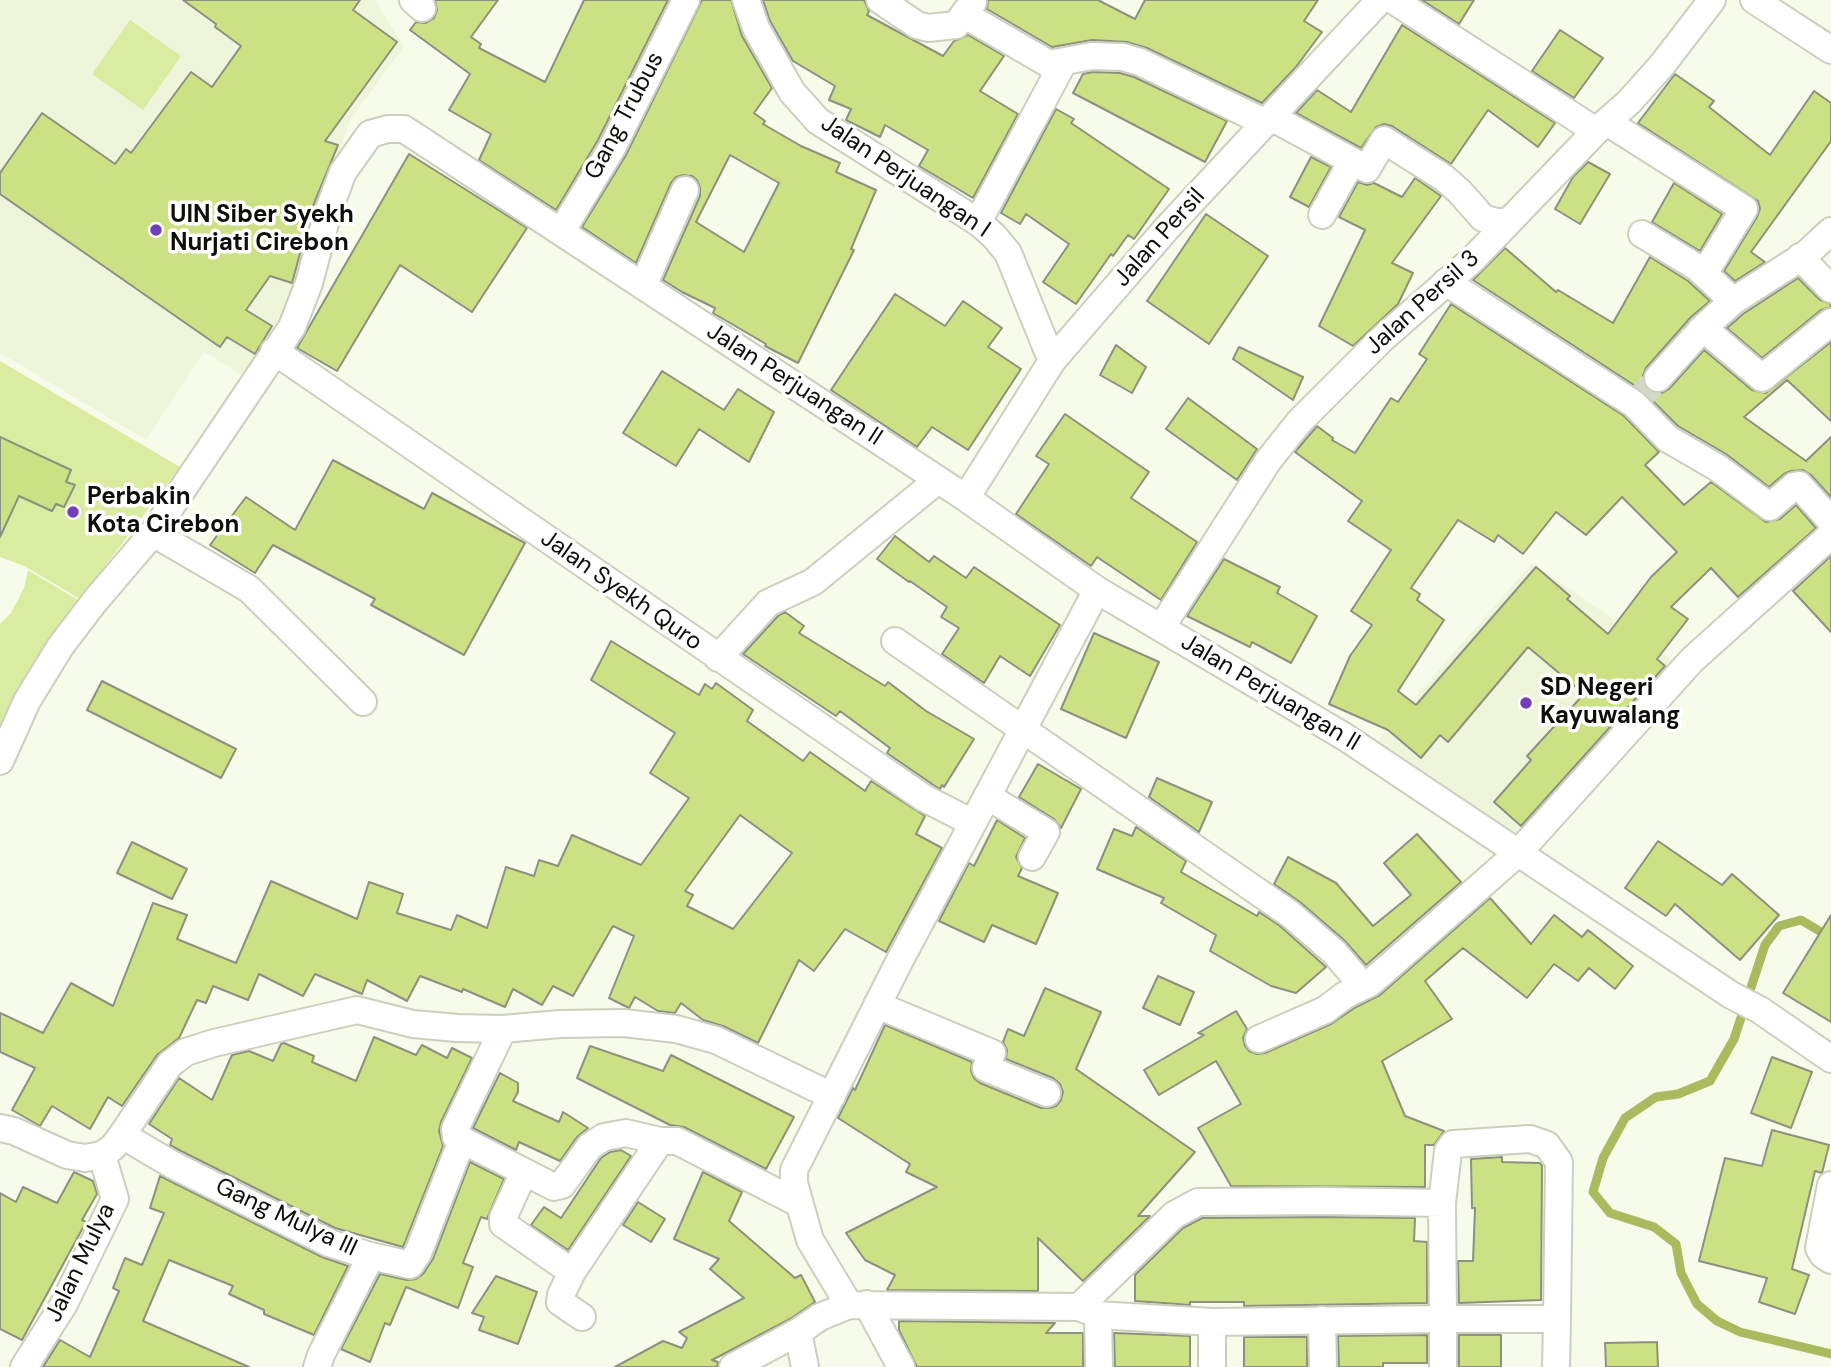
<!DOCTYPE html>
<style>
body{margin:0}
canvas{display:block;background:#f7fcea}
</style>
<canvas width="1831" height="1367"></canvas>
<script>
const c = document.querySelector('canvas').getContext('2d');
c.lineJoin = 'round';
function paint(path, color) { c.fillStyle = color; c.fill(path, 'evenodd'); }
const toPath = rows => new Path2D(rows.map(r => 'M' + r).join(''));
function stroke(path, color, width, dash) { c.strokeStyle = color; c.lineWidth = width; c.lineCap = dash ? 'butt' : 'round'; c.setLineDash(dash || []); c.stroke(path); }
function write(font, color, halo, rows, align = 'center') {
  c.font = font + ' "DM Sans",sans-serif'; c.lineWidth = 7; c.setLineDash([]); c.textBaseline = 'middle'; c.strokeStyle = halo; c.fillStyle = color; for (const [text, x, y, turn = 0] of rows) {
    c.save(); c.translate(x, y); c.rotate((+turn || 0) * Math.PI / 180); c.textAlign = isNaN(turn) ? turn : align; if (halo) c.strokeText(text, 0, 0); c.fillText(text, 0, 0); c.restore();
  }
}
const built = toPath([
 [0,0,375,0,404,47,350,120,285,308,242,375,204,352,146,440,0,353],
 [1532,563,1677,663,1521,840,1375,743]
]);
const green = toPath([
 [130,20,181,56,143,110,92,74],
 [0,361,180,467,80,599,24,566,0,557],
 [28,570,78,600,40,656,0,733,0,624,11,613,24,588]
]);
const stream = toPath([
 [1831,938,1801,920,1779,926,1765,945,1734,1039,1710,1081,1678,1094,1656,1097,1625,1118,1603,1158,1593,1192,1610,1213,1654,1227,1676,1244,1681,1273,1697,1304,1717,1321,1740,1332,1831,1354]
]);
const building = toPath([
 [183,0,360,0,353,10,397,42,325,141,338,145,313,206,292,283,270,276,246,310,272,326,255,354,227,337,220,347,0,194,0,173,42,113,115,164,126,149,131,153,191,72,212,87,241,46,215,27,216,24,183,0],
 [435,0,498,0,471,37,481,44,479,48,545,82,584,0,668,0,598,140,556,210,479,160,491,134,449,110,470,74,410,30,416,22,426,23,434,18,437,10,435,0],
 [702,0,731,0,742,36,772,88,754,113,765,121,763,124,801,146,840,163,836,172,876,190,851,249,854,250,798,363,765,346,766,344,713,313,715,308,682,292,663,280,700,196,700,188,697,180,692,176,683,175,676,177,671,183,636,263,582,227,626,155,702,0],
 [730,155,779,183,744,252,696,222,730,155],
 [763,0,864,0,869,11,867,15,943,56,954,41,968,35,1004,56,980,91,1018,114,973,198,919,166,928,150,885,125,880,137,846,120,851,109,829,100,835,86,793,61,770,21,763,0],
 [988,0,1098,0,1135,19,1145,0,1318,0,1304,21,1322,32,1296,67,1262,103,1147,48,1127,42,1092,40,1052,47,987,9,988,0],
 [1422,0,1474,0,1459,24,1422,0],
 [1402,25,1555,123,1538,147,1488,110,1451,164,1392,126,1384,124,1376,127,1361,148,1296,113,1317,90,1351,112,1402,25],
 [1560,30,1603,58,1574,98,1532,71,1560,30],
 [1093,72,1120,73,1134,77,1227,121,1205,162,1073,93,1083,74,1093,72],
 [1675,74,1714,101,1709,107,1770,155,1814,91,1831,103,1831,141,1751,252,1765,262,1735,281,1724,271,1757,217,1760,209,1758,201,1638,123,1675,74],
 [1056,109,1074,119,1071,123,1169,189,1134,239,1128,235,1113,256,1111,254,1076,304,1043,282,1069,244,1026,214,1020,224,1001,213,1056,109],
 [409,154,527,228,472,312,400,265,337,371,297,348,409,154],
 [1311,157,1331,167,1309,207,1290,197,1311,157],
 [1588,162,1610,174,1580,224,1555,209,1573,177,1588,162],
 [1415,178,1441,196,1392,263,1413,273,1398,304,1353,346,1319,326,1365,230,1339,217,1358,182,1367,185,1374,183,1402,197,1415,178],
 [1674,183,1722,214,1700,251,1652,222,1674,183],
 [1206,214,1268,256,1209,344,1147,301,1206,214],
 [1505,248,1556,292,1558,290,1613,323,1650,257,1688,281,1710,301,1691,317,1646,368,1643,375,1643,383,1647,389,1654,393,1662,393,1669,389,1704,350,1752,390,1766,393,1831,342,1831,421,1787,380,1744,417,1806,461,1831,437,1831,497,1811,475,1803,470,1791,471,1784,474,1769,487,1726,454,1678,426,1643,391,1473,280,1505,248],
 [1798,278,1820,300,1831,304,1831,307,1821,310,1762,358,1727,328,1743,314,1798,278],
 [895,294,945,326,963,301,1002,328,988,347,1021,369,968,450,932,427,917,447,831,390,895,294],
 [1451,304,1624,416,1659,452,1645,465,1684,505,1711,482,1766,522,1780,519,1796,505,1816,528,1738,597,1711,568,1671,607,1688,619,1657,659,1665,666,1521,826,1494,802,1531,760,1527,756,1584,694,1528,647,1448,742,1440,735,1421,758,1388,730,1329,704,1350,656,1372,625,1351,611,1391,550,1348,521,1362,501,1295,452,1317,426,1333,438,1332,440,1355,453,1391,398,1398,402,1427,359,1419,354,1451,304],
 [1622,497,1677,552,1651,577,1608,634,1567,599,1570,596,1536,567,1416,705,1398,691,1444,620,1417,600,1420,594,1411,588,1458,520,1494,542,1498,535,1523,554,1556,512,1586,535,1622,497],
 [1116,345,1146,367,1132,393,1100,375,1116,345],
 [1239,347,1303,377,1293,400,1233,359,1239,347],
 [662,371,724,410,738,389,774,412,749,462,699,429,676,466,623,433,662,371],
 [1188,398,1257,449,1237,480,1166,429,1188,398],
 [1065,414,1149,472,1131,498,1197,542,1161,600,1097,557,1091,566,1016,514,1049,464,1036,456,1065,414],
 [0,437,71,470,66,482,75,485,64,507,56,504,52,511,19,496,0,537,0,437],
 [333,460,424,509,432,493,525,543,464,655,371,605,375,599,273,545,255,573,210,545,246,497,295,530,333,460],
 [895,536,929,562,934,556,966,578,974,567,1060,625,1030,676,1000,656,984,683,942,654,959,628,941,617,947,607,910,581,909,582,877,559,895,536],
 [1831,556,1831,632,1793,591,1831,556],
 [1224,559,1280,587,1277,593,1317,616,1291,663,1252,642,1250,647,1187,616,1224,559],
 [785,612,804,626,799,633,885,686,888,682,926,711,974,739,944,787,942,785,940,789,932,784,887,753,890,748,840,711,836,716,743,654,778,616,785,612],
 [1094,633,1159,662,1126,738,1061,709,1094,633],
 [611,641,699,695,705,684,712,689,716,683,753,710,747,721,803,761,810,752,865,791,871,781,925,816,916,834,942,848,886,952,845,929,814,971,799,960,758,1043,723,1026,703,1020,681,1003,675,1013,658,1011,635,997,629,1008,609,998,634,936,613,926,573,996,553,986,542,1005,513,989,505,1007,463,989,462,992,420,976,407,1001,367,980,362,994,315,974,303,996,259,974,248,1000,213,986,206,1003,197,1000,179,1038,157,1055,122,1106,108,1097,90,1129,52,1106,40,1126,12,1110,35,1068,0,1052,0,1013,43,1033,71,983,113,1006,153,903,187,915,177,939,236,963,271,881,357,919,369,882,403,894,397,913,451,930,457,915,487,928,506,867,534,876,539,860,558,866,572,835,641,865,689,798,650,773,675,733,591,680,611,641],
 [740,815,792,853,733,929,687,906,693,895,685,891,740,815],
 [102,681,236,749,221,778,87,710,102,681],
 [1038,764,1081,789,1061,828,1054,819,1019,797,1038,764],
 [1157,778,1212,802,1199,832,1149,797,1157,778],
 [997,820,1025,838,1016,857,1022,868,1018,876,1058,893,1036,944,992,925,984,942,939,921,969,863,974,866,997,820],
 [1136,827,1186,861,1181,872,1257,916,1259,912,1280,926,1326,967,1296,993,1271,986,1210,951,1216,935,1161,903,1164,898,1097,869,1114,829,1132,836,1136,827],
 [1417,834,1461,882,1366,965,1344,940,1300,902,1274,884,1288,857,1336,883,1373,926,1411,895,1384,863,1417,834],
 [1658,841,1722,885,1732,874,1779,915,1740,960,1675,904,1666,916,1625,888,1658,841],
 [132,842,187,869,172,899,117,873,132,842],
 [1490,898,1531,944,1554,915,1582,937,1588,930,1633,966,1615,989,1589,968,1578,981,1554,964,1527,998,1463,948,1425,981,1452,1019,1382,1061,1405,1116,1444,1131,1434,1145,1425,1145,1425,1187,1231,1186,1198,1128,1241,1104,1216,1061,1159,1095,1144,1070,1204,1035,1198,1033,1236,1011,1247,1029,1243,1038,1245,1046,1249,1051,1257,1054,1265,1053,1331,1024,1356,1007,1380,995,1490,898],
 [1831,915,1831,1022,1783,993,1831,915],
 [1158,976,1194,992,1180,1025,1143,1008,1158,976],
 [1045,988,1101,1012,1076,1069,1195,1152,1138,1216,1150,1216,1083,1281,1038,1238,1038,1291,887,1290,895,1275,865,1260,846,1233,937,1187,906,1172,910,1164,838,1118,853,1088,855,1090,885,1025,972,1062,971,1071,974,1078,980,1083,1041,1108,1050,1108,1056,1106,1061,1100,1063,1092,1060,1084,1053,1078,1006,1059,1007,1050,1003,1042,1008,1029,1024,1036,1045,988],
 [374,1037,416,1055,422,1045,447,1058,452,1048,472,1058,441,1122,439,1131,443,1146,403,1247,335,1228,181,1151,170,1145,172,1139,149,1124,179,1078,212,1100,232,1055,249,1051,273,1061,281,1044,284,1043,314,1056,312,1062,356,1081,374,1037],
 [590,1046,663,1071,671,1055,794,1117,766,1169,684,1127,670,1125,577,1078,590,1046],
 [1772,1057,1812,1072,1791,1128,1751,1113,1772,1057],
 [500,1073,518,1083,518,1092,513,1101,559,1122,563,1112,588,1128,577,1137,560,1161,519,1142,516,1150,473,1128,500,1073],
 [1772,1130,1829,1145,1822,1173,1815,1171,1792,1269,1809,1275,1795,1314,1759,1302,1767,1278,1699,1261,1725,1158,1762,1166,1772,1130],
 [621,1150,631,1156,568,1250,531,1225,544,1207,561,1218,601,1158,610,1152,621,1150],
 [1502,1157,1502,1162,1540,1163,1542,1166,1541,1300,1459,1303,1458,1261,1473,1261,1475,1208,1472,1208,1471,1159,1502,1157],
 [470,1162,504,1179,487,1219,481,1217,463,1263,473,1267,458,1308,406,1287,390,1325,385,1323,370,1362,341,1349,380,1274,407,1280,416,1279,423,1274,433,1259,470,1162],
 [74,1172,93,1181,97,1194,82,1220,86,1222,22,1340,0,1329,0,1193,16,1202,23,1187,57,1203,74,1172],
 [703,1172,742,1192,729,1221,795,1278,801,1275,815,1302,790,1319,712,1360,718,1362,717,1367,615,1367,663,1341,682,1348,687,1338,679,1332,744,1298,710,1269,719,1259,674,1239,703,1172],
 [160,1176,322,1257,348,1266,314,1335,264,1314,264,1310,229,1294,233,1286,169,1260,143,1321,249,1367,43,1367,60,1340,90,1357,119,1291,113,1288,125,1258,142,1265,164,1213,150,1208,160,1176],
 [638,1202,665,1219,651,1242,623,1225,638,1202],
 [1323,1217,1415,1218,1414,1241,1427,1242,1427,1303,1244,1306,1244,1302,1190,1302,1190,1305,1135,1301,1135,1275,1183,1228,1202,1218,1323,1217],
 [496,1276,537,1292,518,1344,479,1330,484,1317,472,1313,496,1276],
 [899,1321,1055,1323,1046,1333,1083,1333,1083,1367,917,1367,899,1330,899,1321],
 [1114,1333,1190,1336,1190,1367,1115,1367,1114,1333],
 [1427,1335,1427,1363,1383,1363,1383,1367,1339,1367,1338,1336,1427,1335],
 [1459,1335,1501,1335,1501,1367,1459,1367,1459,1335],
 [1244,1337,1307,1337,1307,1367,1244,1367,1244,1337],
 [1657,1342,1658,1367,1606,1367,1605,1343,1657,1342]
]);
const streetTunnel = toPath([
 [1634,404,1658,378]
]);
const street = toPath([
 [413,0,422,8],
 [746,0,756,28,792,92,818,121,978,222,994,236,1008,253,1052,361],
 [880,0,917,25,928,28,956,25,973,2],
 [1393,0,1596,131],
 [1754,0,1831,50],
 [965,15,1049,64,1092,56,1123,57,1140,62,1266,123],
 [1271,117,1352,161,1322,215],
 [1607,122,1744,209,1704,274],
 [1352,161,1367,169,1384,140,1444,178,1459,191,1483,218,1496,222,1508,222],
 [978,222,1063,63],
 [561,232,612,148,686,0],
 [1642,234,1698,268,1733,301],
 [1800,257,1831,289],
 [1446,282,1634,404,1668,439,1718,468,1770,507,1794,486,1799,485,1831,521],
 [643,286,685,190],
 [1703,328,1762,378,1831,322],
 [274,351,924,798,973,823],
 [1658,378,1703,328,1733,301,1805,255,1831,231],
 [966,498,1052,361,1167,228,1380,0],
 [153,533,249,589,363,702],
 [1161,628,1268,461,1299,422,1382,339,1472,260,1596,131,1629,102,1662,65,1712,0],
 [895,641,1290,914,1334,952,1363,986],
 [718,658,768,603,813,582,938,480],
 [0,761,27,701,60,647,95,601,153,533,292,327,309,283,328,212,343,172,370,134,388,129,404,129,966,498,1097,590,1345,737,1731,995,1760,1010,1831,1059],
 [987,796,1046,832,1032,857],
 [877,1005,992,1053,986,1068,1047,1093],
 [503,1029,455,1129,456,1137,554,1187,562,1185,590,1146,604,1137,626,1133,660,1141],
 [1259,1039,1325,1010,1345,995,1370,983,1392,964,1519,852,1692,660,1831,535],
 [0,1128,14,1131,67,1155,85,1158,102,1155,113,1147,122,1135,170,1064,186,1052,214,1043,357,1010,413,1024,457,1028,503,1029,560,1024,624,1023,676,1029,716,1040,832,1096],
 [122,1135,173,1165,329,1243,367,1255,410,1265,418,1253,462,1140],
 [524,1172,503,1218,503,1224,572,1272,660,1141,677,1141,798,1203],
 [1831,1185,1819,1248,1823,1255,1831,1260],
 [572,1272,561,1295,560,1302,582,1317],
 [867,1304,901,1367],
 [849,1305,810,1240,794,1183,794,1170,899,962,1097,590],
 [1079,1307,1174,1215,1198,1202,1323,1201,1442,1203],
 [1098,1315,1099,1367],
 [1322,1320,1323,1367],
 [798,1332,805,1367],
 [24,1367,64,1304,115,1199,102,1155],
 [317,1367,321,1355,371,1256],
 [733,1367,798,1332,820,1317,849,1305,1079,1307,1098,1315,1212,1322,1443,1319,1557,1319,1559,1162,1547,1145,1530,1139,1453,1144,1448,1151,1442,1203,1443,1319,1443,1367],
 [1212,1367,1212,1322],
 [1556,1367,1557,1319]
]);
const markers = [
 [156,230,7,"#713fb6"],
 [73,512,7,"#713fb6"],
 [1526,703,7,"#713fb6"]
];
const streetNames = [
 ["Gang Trubus",625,116,-62],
 ["Jalan Perjuangan I",905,177,34],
 ["Jalan Persil",1160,238,-48],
 ["Jalan Persil 3",1423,303,-42],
 ["Jalan Perjuangan II",794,385,33],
 ["Jalan Syekh Quro",621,591,35],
 ["Jalan Perjuangan II",1270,693,31],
 ["Gang Mulya III",286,1218,25],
 ["Jalan Mulya",81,1263,-64]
];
const poiNames = [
 ["UIN Siber Syekh",170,216],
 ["Nurjati Cirebon",170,244],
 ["Perbakin",87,498],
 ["Kota Cirebon",87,526],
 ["SD Negeri",1540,689],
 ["Kayuwalang",1540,717]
];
paint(built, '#eef5db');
paint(green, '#daec9f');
stroke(stream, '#a8bb5e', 9);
paint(building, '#cce183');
stroke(building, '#8c9180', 2);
stroke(streetTunnel, '#d4d8c8', 26, [26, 13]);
stroke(street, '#cbd0be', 30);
stroke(street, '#fff', 26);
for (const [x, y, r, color] of markers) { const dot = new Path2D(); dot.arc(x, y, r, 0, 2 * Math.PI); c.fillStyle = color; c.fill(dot); stroke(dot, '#fff', 2.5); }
write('24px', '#0e0f09', '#fff', streetNames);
write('bold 24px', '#0e0f09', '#fff', poiNames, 'left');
</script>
